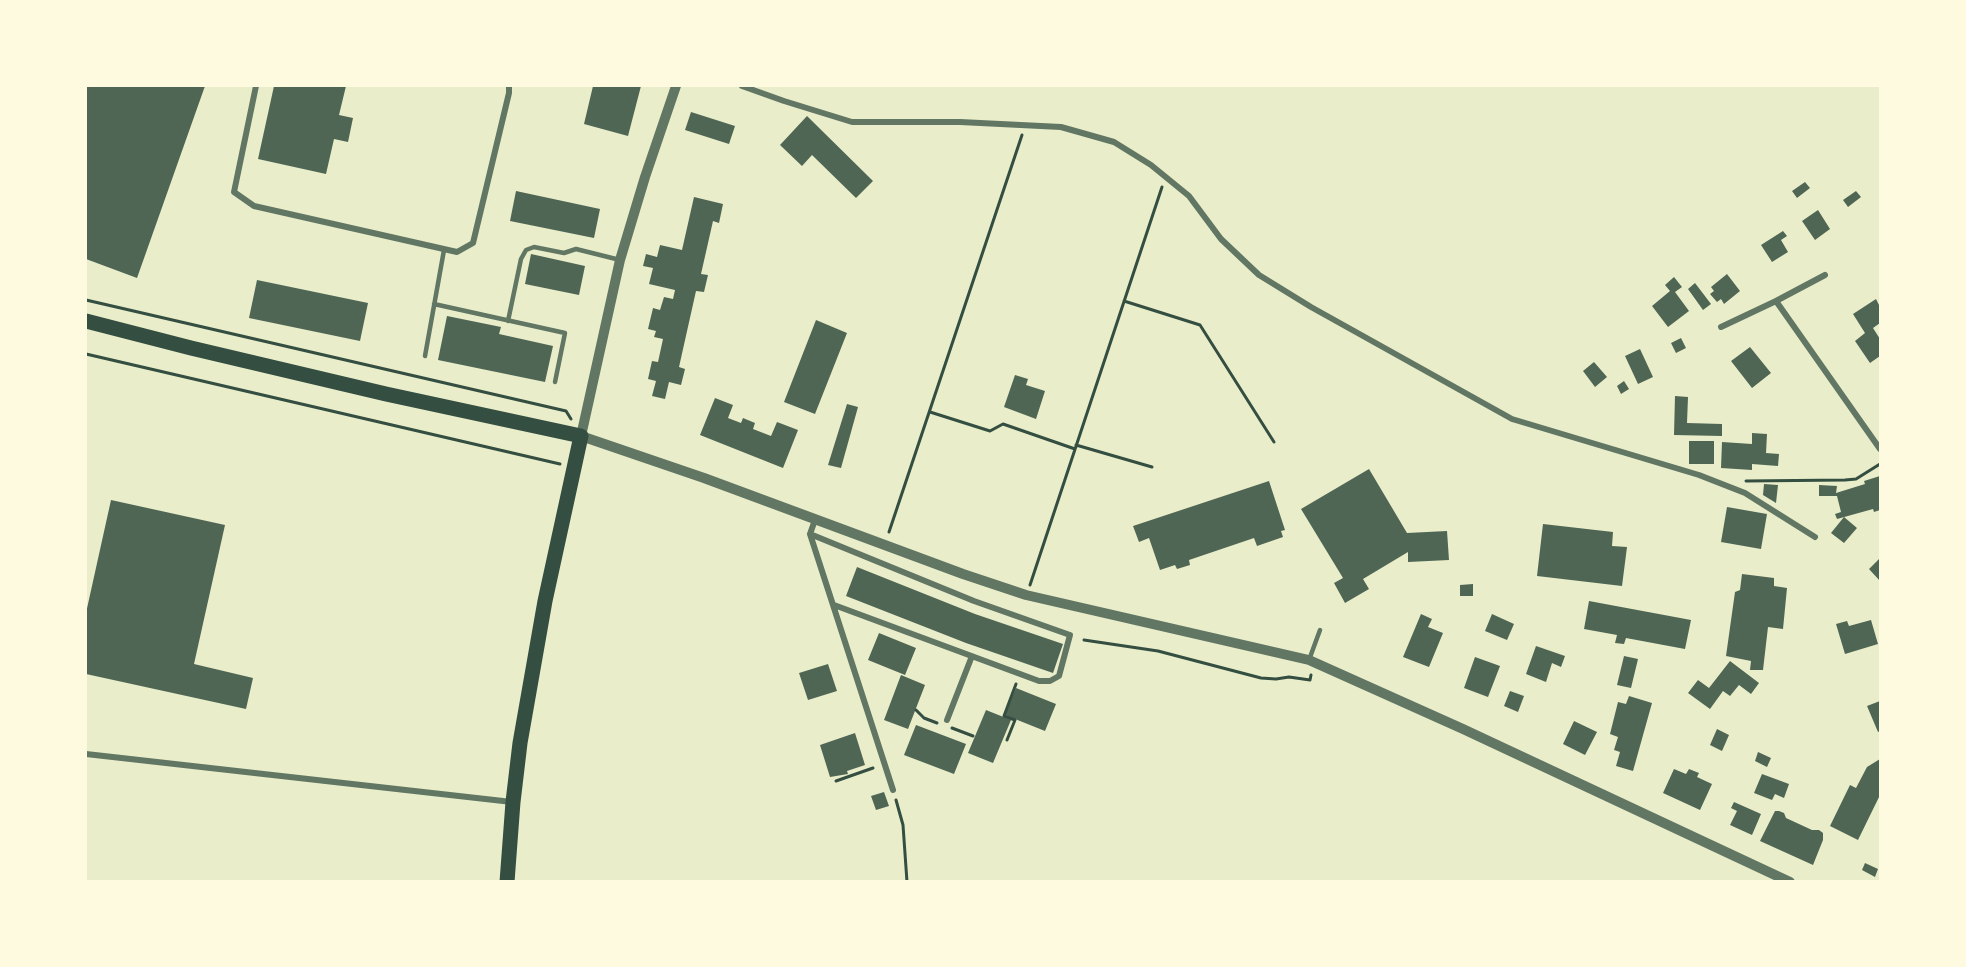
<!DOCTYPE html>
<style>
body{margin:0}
#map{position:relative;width:1966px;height:967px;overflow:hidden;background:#e9edc9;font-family:"Alegreya Sans",sans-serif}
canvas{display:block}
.frame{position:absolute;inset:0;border:87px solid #fefae0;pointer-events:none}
</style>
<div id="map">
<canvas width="1966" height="967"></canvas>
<div class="frame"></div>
</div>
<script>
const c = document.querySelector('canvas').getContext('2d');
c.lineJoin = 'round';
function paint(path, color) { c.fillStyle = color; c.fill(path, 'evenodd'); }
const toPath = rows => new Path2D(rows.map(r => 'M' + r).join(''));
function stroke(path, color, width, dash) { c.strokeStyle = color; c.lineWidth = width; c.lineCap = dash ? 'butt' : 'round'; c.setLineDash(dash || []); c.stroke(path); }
const building = toPath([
 [86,86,205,86,137,278,86,259],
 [274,86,346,86,339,115,353,118,348,142,334,139,326,174,258,159],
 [593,86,641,86,628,136,584,124],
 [691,112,735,126,729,144,685,130],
 [807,116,873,181,856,198,812,155,802,166,780,145],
 [1805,182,1810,188,1797,198,1792,191],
 [516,191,600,209,594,238,510,221],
 [1856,191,1861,197,1848,207,1843,200],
 [694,197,723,204,719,223,713,221,701,274,708,275,704,292,696,291,679,367,685,369,681,385,669,382,665,399,652,396,656,381,648,379,652,361,658,362,663,339,654,337,656,331,648,329,653,308,660,310,664,297,673,299,675,290,649,284,653,268,643,266,646,254,657,257,660,245,682,250],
 [1818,210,1830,229,1815,240,1802,221],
 [1783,231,1787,236,1781,240,1788,252,1772,262,1761,245],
 [531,254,585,266,579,295,525,284],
 [1727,274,1740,291,1724,304,1721,299,1717,302,1710,294,1714,291,1711,287],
 [1674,277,1682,287,1675,292,1689,311,1668,327,1652,306,1670,291,1665,285],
 [257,280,368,303,360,341,249,318],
 [1695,283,1711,304,1703,310,1688,289],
 [1876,299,1880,307,1880,323,1873,328,1880,339,1880,356,1870,363,1855,341,1865,333,1853,314],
 [447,316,501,327,499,334,553,346,545,382,438,360],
 [816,320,847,333,815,414,784,402],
 [1681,338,1686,348,1676,353,1671,343],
 [1750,347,1771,373,1752,388,1731,361],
 [1640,349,1653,377,1638,384,1625,356],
 [1594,362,1607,377,1595,387,1583,371],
 [1015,375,1028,379,1026,385,1045,391,1036,419,1004,407],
 [1624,381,1629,389,1621,394,1617,386],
 [1675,396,1688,397,1687,423,1722,424,1722,436,1674,435],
 [715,398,733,405,728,418,741,423,743,418,755,423,753,429,771,436,777,422,798,430,783,468,700,435],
 [847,404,858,407,841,468,828,465],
 [1752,433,1767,434,1766,453,1779,454,1778,466,1752,464,1752,470,1721,468,1722,442,1752,444],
 [1689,441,1714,441,1714,464,1689,464],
 [1369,469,1407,533,1447,531,1449,560,1408,562,1408,552,1363,579,1369,589,1345,603,1334,583,1343,578,1301,509],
 [1880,476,1880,510,1874,512,1873,509,1837,519,1835,514,1841,512,1837,496,1819,496,1819,485,1837,486,1836,493,1865,484,1864,481],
 [1269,481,1285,530,1281,531,1283,537,1257,546,1254,538,1189,560,1190,565,1177,569,1175,565,1160,570,1149,538,1139,542,1133,526],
 [1764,484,1778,485,1776,503,1763,495],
 [111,500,225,525,194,664,253,678,246,709,86,674,86,613],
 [1727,507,1767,514,1761,549,1721,542],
 [1844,517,1857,528,1844,543,1831,533],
 [1543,524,1613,532,1612,546,1627,547,1622,586,1537,576],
 [1880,558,1880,581,1869,569],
 [857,567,975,614,1063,644,1053,673,966,643,846,596],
 [1742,574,1774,578,1774,586,1787,588,1783,629,1768,627,1763,670,1750,670,1751,661,1726,656,1735,592,1740,590],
 [1473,584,1473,596,1460,596,1460,585],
 [1589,601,1691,620,1685,649,1626,638,1624,644,1615,643,1617,635,1584,629],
 [1421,614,1432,619,1428,627,1443,633,1429,667,1403,657],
 [1492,614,1514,624,1507,640,1485,631],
 [1871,620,1878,644,1845,654,1836,624,1847,621,1849,626],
 [879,633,916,648,905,675,868,660],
 [1536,646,1565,656,1561,667,1552,663,1546,682,1526,674],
 [1624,656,1638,659,1631,688,1617,685],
 [1475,657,1500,666,1488,697,1464,688],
 [1730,661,1759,683,1751,694,1739,685,1730,696,1723,691,1710,709,1688,693,1698,680,1709,688],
 [828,664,837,691,808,700,799,673],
 [901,675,925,685,908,729,884,720],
 [1016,688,1056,704,1045,731,1005,715],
 [1510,691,1524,696,1518,712,1504,706],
 [1629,696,1652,703,1633,771,1616,766,1620,752,1614,750,1618,737,1610,734,1618,702,1626,704],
 [1880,701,1880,731,1878,732,1867,706],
 [986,710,1011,720,993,763,968,753],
 [1574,721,1597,732,1585,755,1563,744],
 [916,725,966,744,954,774,904,755],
 [1717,729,1729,735,1722,751,1710,745],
 [855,733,865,765,847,771,848,774,830,777,820,745],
 [1758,752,1771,758,1767,767,1755,761],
 [1880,759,1880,795,1858,840,1830,826,1850,785,1856,788,1867,767],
 [1674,769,1686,774,1689,769,1699,773,1697,777,1712,784,1700,810,1663,793],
 [1762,774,1789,784,1784,798,1775,794,1772,800,1754,793],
 [884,792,889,806,876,810,871,796],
 [1734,802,1761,814,1752,835,1730,825,1737,811,1731,808],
 [1775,811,1779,811,1784,813,1786,818,1812,830,1819,830,1823,833,1823,840,1813,865,1760,841],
 [1865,863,1878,869,1875,877,1862,870]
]);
const path = toPath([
 [86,300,566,411,571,419],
 [1124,301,1200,325,1274,442],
 [86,354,560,464],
 [930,412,990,431,1003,424,1075,449],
 [1076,445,1152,467],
 [1746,481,1845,480,1856,479,1880,464],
 [889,532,1022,135],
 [1030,585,1162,187],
 [1084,640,1158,651,1261,678,1276,679,1289,677,1310,680,1311,675],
 [916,710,924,718,937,723],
 [952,728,973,736],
 [1007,740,1015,720,1004,716,1016,684],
 [836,781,873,768],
 [896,800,903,825,907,882]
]);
const service = toPath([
 [434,304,565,333,555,382],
 [508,321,521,259,526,250,534,247,564,253,576,249,620,260],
 [425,356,444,250],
 [1309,660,1320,630]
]);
const minor = toPath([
 [256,86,234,192,254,206,457,252,473,243,509,93,509,86],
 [742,86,784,101,852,122,960,122,1061,127,1114,142,1151,165,1189,196,1221,239,1259,275,1311,307,1512,419,1699,475,1745,493,1815,537],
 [1776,301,1825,275],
 [1721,327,1776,301,1880,449],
 [815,520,810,534,893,790],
 [810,534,974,601,1070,635,1059,676,1050,681,1039,681,834,605],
 [947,720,972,656],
 [86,754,512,802]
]);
const tertiary = toPath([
 [676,86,645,177,620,260,581,436,704,478,963,574,1026,595,1309,660,1463,729,1790,882]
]);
const primary = toPath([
 [86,321,191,348,386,394,581,436,545,601,520,743,513,802,507,882]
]);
paint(building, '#4f6655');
stroke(path, '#344e41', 3);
stroke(service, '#617663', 4.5);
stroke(minor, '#617663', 6);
stroke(tertiary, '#617663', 10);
stroke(primary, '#344e41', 15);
</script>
